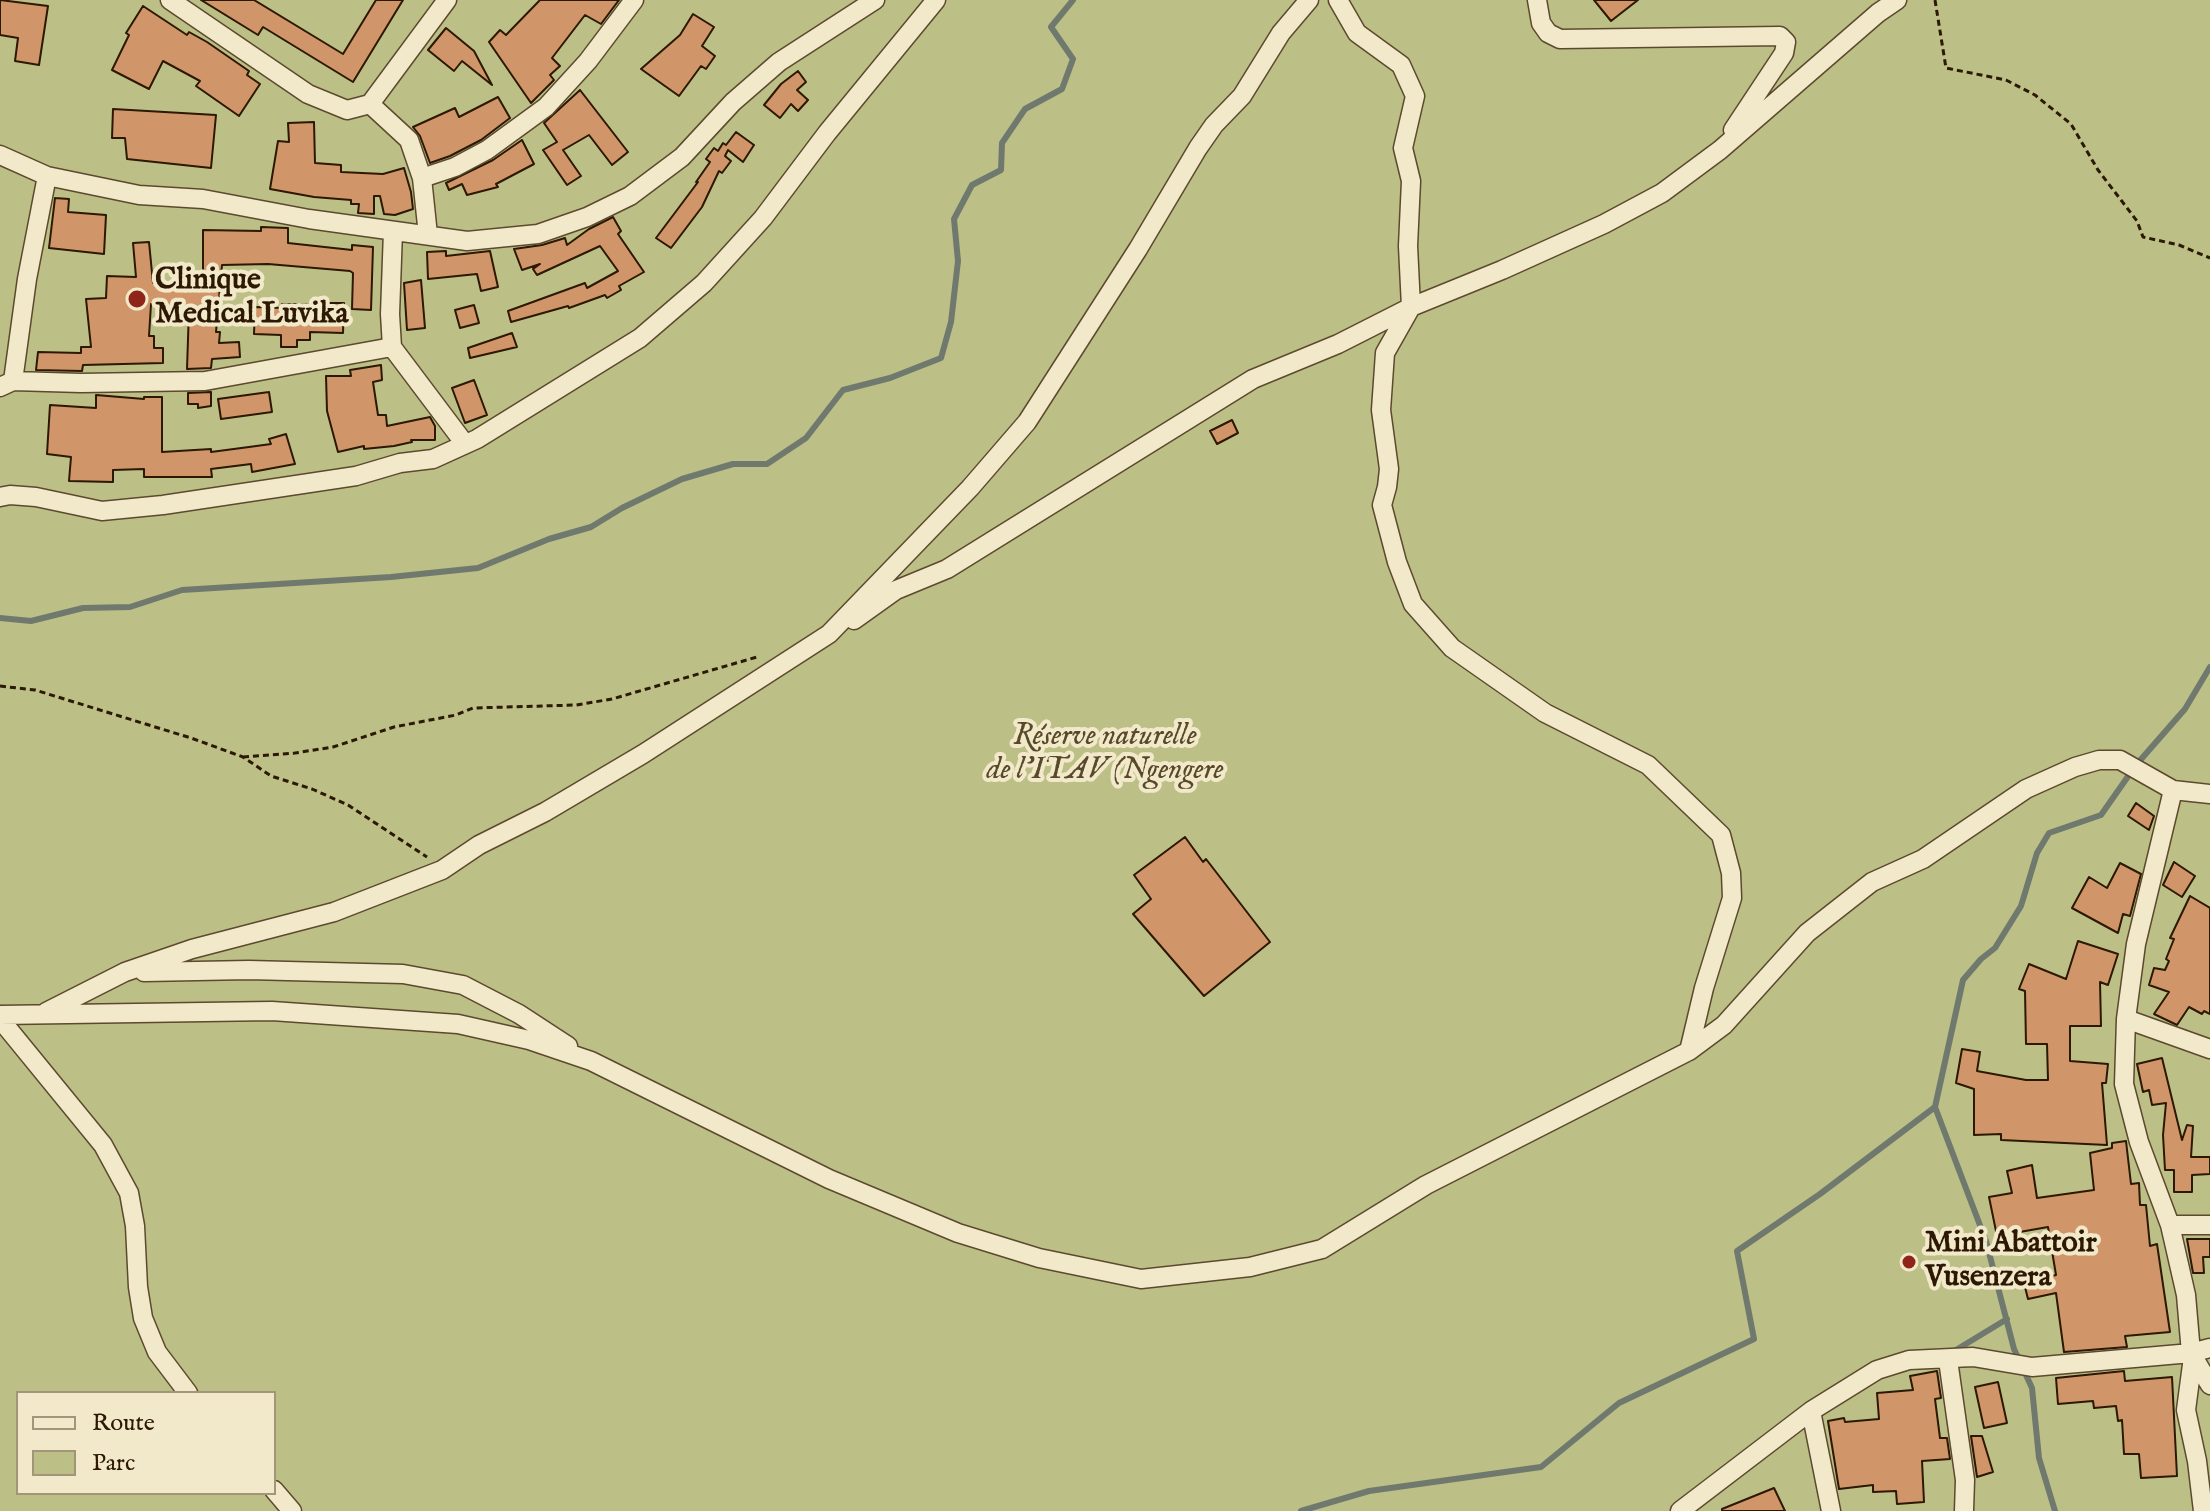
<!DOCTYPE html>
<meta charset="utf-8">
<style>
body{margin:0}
#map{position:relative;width:2210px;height:1511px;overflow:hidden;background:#ebddae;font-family:"IM FELL English",serif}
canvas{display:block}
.legend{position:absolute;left:16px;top:1391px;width:260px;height:104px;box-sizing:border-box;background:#f2e9ca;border:2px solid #a3957a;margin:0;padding:10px 14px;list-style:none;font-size:24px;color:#2c1803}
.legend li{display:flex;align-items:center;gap:16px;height:40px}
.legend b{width:40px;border:2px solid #a3957a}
</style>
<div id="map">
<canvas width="2210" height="1511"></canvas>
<ul class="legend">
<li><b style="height:10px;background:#f2e9ca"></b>Route</li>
<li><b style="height:22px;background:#bcbf86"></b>Parc</li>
</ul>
</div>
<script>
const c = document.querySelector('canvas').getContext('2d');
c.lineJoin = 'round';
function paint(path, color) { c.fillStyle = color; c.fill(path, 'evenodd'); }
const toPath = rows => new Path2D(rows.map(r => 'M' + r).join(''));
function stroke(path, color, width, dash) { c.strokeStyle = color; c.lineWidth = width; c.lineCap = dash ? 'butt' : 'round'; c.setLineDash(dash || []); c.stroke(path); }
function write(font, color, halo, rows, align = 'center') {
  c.font = font + ' "IM FELL English",serif'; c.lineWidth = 8; c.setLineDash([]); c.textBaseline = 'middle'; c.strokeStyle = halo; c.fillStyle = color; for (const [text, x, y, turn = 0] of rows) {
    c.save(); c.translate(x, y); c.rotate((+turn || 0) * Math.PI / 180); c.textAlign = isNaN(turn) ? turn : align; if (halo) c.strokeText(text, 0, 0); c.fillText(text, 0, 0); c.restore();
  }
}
const green = toPath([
 [0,0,2210,0,2210,1511,0,1511],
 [18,1393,274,1393,274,1493,18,1493]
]);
const stream = toPath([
 [0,618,31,621,83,608,130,607,182,590,391,577,478,568,549,539,591,527,622,508,682,479,733,464,767,464,806,438,843,390,890,378,941,358,951,322,958,261,954,219,972,185,1001,170,1002,143,1025,109,1062,89,1073,59,1051,27,1073,0],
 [1951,1353,2007,1319],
 [1301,1511,1369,1491,1541,1467,1619,1403,1754,1339,1737,1251,1820,1194,1935,1107],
 [2055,1511,2039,1458,2032,1388,2014,1349,1986,1241,1935,1107,1963,980,1981,959,1995,948,2021,906,2037,853,2049,833,2101,815,2136,765,2185,709,2210,667]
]);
const building = toPath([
 [0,0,48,6,39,65,15,61,18,38,0,35,0,0],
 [201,0,254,0,343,54,376,0,403,0,353,82,263,27,258,35,201,0],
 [540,0,619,0,601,24,585,15,552,58,560,66,550,75,554,80,531,103,489,42,500,30,506,35,540,0],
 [1594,0,1638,0,1611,21,1594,0],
 [143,6,187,35,189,32,207,42,249,71,247,75,260,84,239,116,196,86,200,81,163,61,149,89,112,70,129,35,126,33,143,6],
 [693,14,714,27,702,46,715,56,706,69,701,66,679,96,641,69,680,35,693,14],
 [446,28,474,51,492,85,462,61,454,71,428,50,446,28],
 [798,71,806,82,797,90,808,100,798,111,791,104,780,118,764,105,781,84,798,71],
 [580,90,628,152,612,165,589,135,563,150,581,176,567,185,543,150,557,142,544,123,580,90],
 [498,97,510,118,481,140,450,156,430,163,420,136,413,127,455,108,459,117,498,97],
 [113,109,216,115,211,168,127,159,125,138,112,138,113,109],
 [314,122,315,163,341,165,341,172,383,174,404,168,411,192,413,209,395,215,384,214,380,196,374,196,374,214,358,213,359,204,351,204,351,200,314,197,270,189,278,141,289,142,288,123,314,122],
 [736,132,754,145,743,162,728,150,725,156,731,161,722,173,719,171,702,207,671,248,656,238,698,182,696,182,710,162,706,159,714,148,718,151,723,143,726,145,736,132],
 [522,140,534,164,496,184,498,187,467,195,462,184,449,190,446,183,493,160,522,140],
 [55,198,69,199,68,212,106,215,104,254,49,248,55,198],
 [613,217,621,231,618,234,644,272,619,286,621,290,607,298,605,295,569,308,568,306,511,322,508,311,585,283,587,288,618,271,600,246,537,275,533,269,540,264,522,270,514,249,542,245,565,238,567,245,589,229,613,217],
 [261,227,288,228,288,243,352,250,352,245,373,247,371,310,352,309,353,273,350,271,268,264,222,265,216,332,220,332,219,343,239,342,240,357,212,359,211,368,187,369,189,309,151,304,149,336,154,336,154,348,163,348,163,363,83,365,82,371,36,370,38,352,81,353,81,347,91,347,86,299,106,298,107,276,136,277,133,243,149,242,153,283,199,289,203,288,203,230,261,231,261,227],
 [446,251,446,256,490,251,498,287,481,291,477,274,428,279,427,252,446,251],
 [421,280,425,328,407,330,404,283,421,280],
 [322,303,344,303,343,333,310,332,310,340,297,340,297,347,281,347,281,335,254,334,255,307,282,308,282,304,322,305,322,303],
 [474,305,479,323,460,328,455,310,474,305],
 [512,333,517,347,470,358,468,348,512,333],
 [381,365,382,380,373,382,378,415,386,415,387,426,430,417,435,426,435,440,411,440,412,442,394,446,364,449,364,446,338,452,327,411,326,376,351,376,350,370,381,365],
 [474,380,487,415,465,423,452,388,474,380],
 [211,392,211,406,198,408,198,404,188,404,188,393,211,392],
 [269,392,272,412,221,419,218,399,269,392],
 [96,395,144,399,144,397,162,397,162,452,211,449,211,452,249,447,271,444,269,439,286,434,295,464,252,472,251,464,211,469,212,477,144,477,144,469,113,470,113,482,69,481,71,457,47,454,50,405,96,408,96,395],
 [1232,420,1238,433,1217,444,1210,431,1232,420],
 [2136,803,2154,816,2149,830,2128,816,2136,803],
 [1185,837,1203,862,1206,859,1270,942,1204,996,1133,914,1151,899,1134,875,1185,837],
 [2174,862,2195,876,2182,897,2163,885,2174,862],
 [2120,863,2141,874,2130,916,2123,914,2118,933,2072,908,2089,877,2107,888,2120,863],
 [2190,896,2210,908,2210,1014,2204,1011,2202,1014,2189,1007,2177,1025,2154,1014,2169,992,2149,985,2154,968,2165,970,2169,961,2166,959,2174,939,2170,938,2190,896],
 [2078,941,2118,954,2108,985,2100,982,2101,1026,2070,1026,2070,1061,2108,1064,2106,1083,2102,1083,2107,1145,2001,1140,2001,1134,1974,1135,1974,1089,1956,1083,1962,1049,1980,1052,1977,1071,2026,1080,2048,1080,2047,1044,2026,1044,2025,991,2019,989,2029,964,2066,979,2078,941],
 [2162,1058,2182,1140,2187,1125,2193,1126,2191,1157,2210,1157,2210,1174,2192,1175,2192,1192,2174,1192,2174,1170,2165,1170,2163,1135,2166,1103,2152,1105,2149,1090,2143,1092,2137,1064,2162,1058],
 [2126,1141,2131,1184,2139,1183,2140,1205,2146,1205,2150,1246,2157,1244,2170,1332,2125,1336,2127,1347,2064,1352,2056,1293,2028,1299,2024,1283,2056,1275,2048,1227,1997,1236,1989,1197,2012,1193,2007,1171,2032,1165,2037,1198,2094,1190,2090,1153,2112,1148,2112,1143,2126,1141],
 [2187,1239,2210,1239,2210,1257,2203,1257,2204,1273,2193,1273,2187,1239],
 [1937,1371,1941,1398,1935,1399,1940,1438,1947,1438,1950,1459,1922,1461,1924,1502,1897,1504,1896,1491,1873,1492,1873,1485,1839,1489,1828,1421,1844,1418,1845,1422,1879,1419,1877,1393,1913,1390,1910,1376,1937,1371],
 [2124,1371,2125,1381,2172,1377,2177,1476,2141,1478,2139,1454,2124,1454,2122,1420,2118,1421,2116,1406,2094,1408,2093,1401,2058,1404,2056,1378,2124,1371],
 [1998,1382,2007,1423,1984,1428,1975,1387,1998,1382],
 [1971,1436,1982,1436,1993,1472,1977,1477,1971,1436],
 [1774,1488,1785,1511,1722,1511,1722,1509,1774,1488]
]);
const path = toPath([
 [1935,0,1946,68,2006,80,2035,95,2071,124,2098,170,2137,221,2143,237,2179,245,2210,258],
 [0,686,35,690,191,738,243,757,271,776,312,789,348,805,427,857],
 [243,757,295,753,333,747,394,727,456,715,473,708,576,705,612,699,757,657]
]);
const minor = toPath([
 [170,0,308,94,347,110,370,104,447,0],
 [1338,0,1357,33,1401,65,1415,96,1403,148,1411,181,1408,246,1411,307,1385,353,1381,410,1389,469,1387,487,1382,505,1397,562,1413,604,1452,648,1545,713,1648,765,1721,835,1731,873,1732,898,1704,988,1689,1051],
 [1537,0,1541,23,1548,33,1560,39,1780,36,1786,42,1784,53,1733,130],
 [370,104,409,140,422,178,428,235],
 [0,155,47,176,139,195,203,199,309,219,467,241,538,234,587,217,630,196,682,157,733,102,779,62,875,0],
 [422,178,455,167,487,150,546,107,588,61,634,0],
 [392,347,465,444],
 [13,381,27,279,47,176],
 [0,387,13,381,81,383,205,381,392,347,390,314,393,231],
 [0,497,10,495,36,497,102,511,163,505,356,476,400,463,433,459,477,439,640,338,704,283,763,218,827,133,936,0],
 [854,620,896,590,947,569,1253,379,1338,344,1411,307,1502,270,1604,224,1662,193,1720,150,1878,13,1897,0],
 [2173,790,2136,944,2126,1019,2124,1084,2139,1142,2170,1225,2186,1295,2191,1353,2210,1385],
 [144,972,249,970,403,974,463,985,519,1014,568,1046],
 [46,1012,125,972,192,949,334,912,442,870,479,845,545,812,643,754,829,634,970,488,1027,422,1138,249,1198,148,1214,125,1242,96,1281,33,1309,0],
 [0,1015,272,1011,458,1024,529,1040,591,1061,829,1179,958,1233,1039,1258,1141,1279,1250,1267,1322,1249,1426,1185,1689,1051,1724,1025,1807,933,1872,882,1923,859,2026,789,2075,767,2099,760,2120,760,2173,790,2210,794],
 [0,1019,103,1145,129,1193,135,1226,138,1287,143,1318,157,1352,188,1393],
 [2126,1019,2210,1049],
 [2170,1225,2210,1225],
 [2193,1357,2186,1410,2197,1461,2203,1511],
 [1948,1360,1965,1480,1964,1511],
 [1811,1411,1831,1511],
 [274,1490,292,1511],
 [1680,1511,1811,1411,1877,1370,1909,1360,1973,1357,2032,1367,2191,1353,2210,1348]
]);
const markers = [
 [137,299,10,"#8f2418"],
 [1909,1262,8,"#8f2418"]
];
const poiNames = [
 ["Clinique",155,282],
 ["Medical Luvika",155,316],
 ["Mini Abattoir",1925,1245],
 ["Vusenzera",1925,1279]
];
const parkNames = [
 ["Réserve naturelle",1105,738],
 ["de l'ITAV (Ngengere",1105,772]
];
paint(green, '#bcbf86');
stroke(stream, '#70796e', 6);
paint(building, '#d09568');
stroke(building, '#2c1803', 2);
stroke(minor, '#5c492e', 21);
stroke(path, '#2c1803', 3, [6, 4]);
stroke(minor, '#f2e9ca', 18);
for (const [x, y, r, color] of markers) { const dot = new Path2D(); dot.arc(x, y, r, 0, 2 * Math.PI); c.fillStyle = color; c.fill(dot); stroke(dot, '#f2e9ca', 3); }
write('bold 30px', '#2c1803', '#f2e9ca', poiNames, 'left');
write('italic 30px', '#574a2a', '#f2e9ca', parkNames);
</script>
